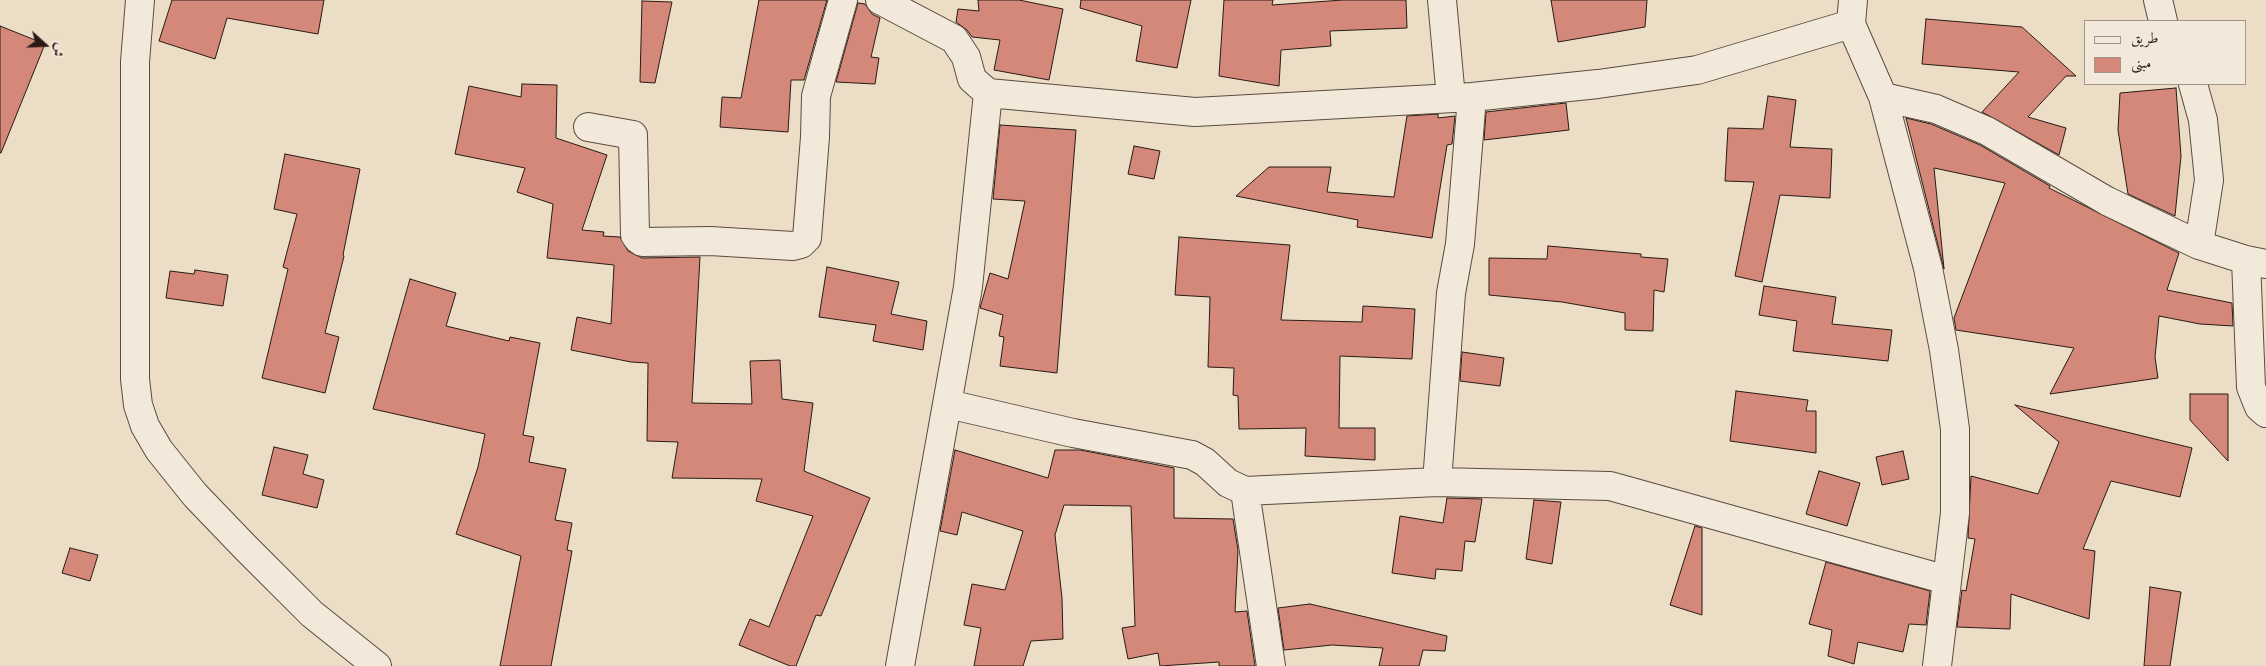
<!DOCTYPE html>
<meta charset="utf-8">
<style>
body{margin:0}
#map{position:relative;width:2266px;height:666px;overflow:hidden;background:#ecddc6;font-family:"EB Garamond",Amiri,serif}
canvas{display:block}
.legend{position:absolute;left:2084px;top:20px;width:162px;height:65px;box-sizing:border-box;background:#f3e9da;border:1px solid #a2968b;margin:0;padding:6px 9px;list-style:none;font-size:15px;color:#291a14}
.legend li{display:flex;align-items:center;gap:10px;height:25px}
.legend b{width:25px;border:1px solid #a2968b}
.north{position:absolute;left:20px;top:20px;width:50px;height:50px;-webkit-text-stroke:4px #f3e9da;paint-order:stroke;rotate:110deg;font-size:14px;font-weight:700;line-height:20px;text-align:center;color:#291a14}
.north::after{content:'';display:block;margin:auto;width:18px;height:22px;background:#291a14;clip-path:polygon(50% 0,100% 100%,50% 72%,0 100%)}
</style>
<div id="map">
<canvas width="2266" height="666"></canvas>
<ul class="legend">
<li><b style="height:6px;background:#f3e9da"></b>طريق</li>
<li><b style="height:14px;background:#d4887a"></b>مبنى</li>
</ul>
<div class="north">ش</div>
</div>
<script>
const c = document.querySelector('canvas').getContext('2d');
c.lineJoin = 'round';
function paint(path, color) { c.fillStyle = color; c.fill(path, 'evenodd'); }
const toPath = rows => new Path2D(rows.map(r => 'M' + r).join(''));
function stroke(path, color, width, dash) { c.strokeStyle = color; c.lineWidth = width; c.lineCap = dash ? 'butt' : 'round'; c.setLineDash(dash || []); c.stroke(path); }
const building = toPath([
 [172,0,324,0,318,34,227,18,215,59,159,41,172,0],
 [759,0,827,0,804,80,791,80,788,132,720,127,722,97,741,98,759,0],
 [978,0,1019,0,1063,9,1049,80,994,70,1000,40,972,37,967,30,956,22,958,9,979,11,978,0],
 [1081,0,1191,0,1177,68,1136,61,1142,26,1080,8,1081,0],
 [1224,0,1273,0,1272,5,1343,0,1406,0,1407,28,1330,31,1331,46,1281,50,1279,86,1219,76,1224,0],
 [1551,0,1647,0,1645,27,1558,42,1551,0],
 [642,1,672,2,655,83,640,82,642,1],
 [858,3,865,4,872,14,880,18,871,57,879,58,875,84,836,82,858,3],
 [1926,19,2022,27,2076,76,2066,76,2028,117,2066,128,2059,155,1982,112,2019,72,1922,64,1926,19],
 [0,26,45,44,1,153,0,153,0,26],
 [522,84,557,85,556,138,607,155,582,230,604,232,603,236,620,237,628,251,642,258,700,257,692,403,752,404,750,361,780,360,782,399,813,403,804,471,870,498,821,616,816,615,796,666,790,666,739,645,750,619,769,627,813,516,756,501,762,479,672,478,678,442,647,441,648,363,631,362,571,350,577,317,611,324,614,265,547,258,553,204,517,192,525,168,455,154,469,86,521,97,522,84],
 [2176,88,2181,156,2175,216,2128,194,2118,130,2120,93,2176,88],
 [1768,96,1796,100,1790,147,1832,149,1830,198,1780,195,1762,282,1735,276,1754,182,1725,181,1728,128,1763,129,1768,96],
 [1566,103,1569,130,1484,140,1486,112,1566,103],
 [1438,114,1438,118,1455,116,1452,144,1447,145,1432,238,1357,227,1358,220,1236,196,1269,167,1331,167,1327,192,1394,197,1407,116,1438,114],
 [1906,118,1931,124,1980,145,2050,186,2049,188,2179,253,2167,290,2232,303,2233,326,2200,324,2159,316,2155,357,2158,378,2050,394,2074,348,1956,330,1954,318,2005,183,1934,168,1944,269,1906,118],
 [1000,125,1076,130,1057,373,1000,366,1004,337,999,336,1003,315,980,308,990,273,1008,279,1025,201,993,199,1000,125],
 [1134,146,1160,151,1154,179,1128,174,1134,146],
 [285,154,360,169,343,255,344,256,325,333,339,337,325,393,262,378,288,269,283,267,297,214,274,209,285,154],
 [1179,237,1290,245,1281,320,1362,322,1363,306,1415,309,1412,359,1340,356,1339,428,1375,428,1375,460,1305,456,1306,428,1239,429,1238,396,1233,395,1234,368,1208,367,1210,297,1175,295,1179,237],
 [1548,246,1641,254,1641,257,1668,259,1664,292,1654,290,1653,331,1625,330,1625,313,1562,302,1489,295,1489,258,1547,259,1548,246],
 [827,267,899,282,891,314,927,321,923,350,873,341,876,325,819,317,827,267],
 [195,270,228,275,223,306,166,298,170,271,194,274,195,270],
 [410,279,456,293,446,326,509,341,510,337,540,343,523,435,534,437,529,462,566,469,555,520,572,523,567,550,572,551,551,666,500,666,521,556,456,534,478,467,485,434,373,409,410,279],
 [1764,286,1836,297,1832,324,1892,330,1888,361,1793,351,1797,321,1759,315,1764,286],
 [1462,352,1504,358,1500,386,1460,381,1462,352],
 [1736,391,1808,400,1806,411,1816,411,1816,453,1730,441,1736,391],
 [2190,394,2228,394,2228,461,2190,420,2190,394],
 [2015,405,2192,448,2180,497,2111,481,2083,549,2095,551,2089,619,2011,594,2010,629,1957,627,1962,590,1966,591,1975,539,1968,538,1971,476,2038,494,2059,442,2015,405],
 [274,447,308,455,303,474,324,480,317,508,262,495,274,447],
 [955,450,1048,478,1055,450,1080,450,1174,468,1174,518,1233,519,1238,550,1235,612,1247,611,1255,666,1219,666,1219,662,1160,666,1158,653,1128,659,1122,628,1135,626,1131,506,1064,505,1055,535,1062,598,1063,639,1031,641,1023,666,974,666,981,628,964,625,972,584,1005,590,1023,531,962,512,957,535,940,531,955,450],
 [1903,451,1909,479,1882,485,1876,457,1903,451],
 [1819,471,1860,483,1847,526,1806,514,1819,471],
 [1447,498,1482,499,1475,542,1465,541,1462,571,1436,569,1435,579,1392,573,1400,516,1443,523,1447,498],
 [1534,500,1561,502,1552,564,1526,559,1534,500],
 [1695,526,1702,528,1702,615,1670,605,1695,526],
 [70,548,98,555,90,581,62,573,70,548],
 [1826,562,1930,591,1926,625,1909,624,1903,652,1858,642,1854,664,1828,656,1832,630,1809,624,1826,562],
 [2150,587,2181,592,2170,666,2144,666,2150,587],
 [1310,604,1447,636,1445,651,1423,650,1419,666,1379,666,1383,648,1332,645,1284,650,1278,608,1310,604]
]);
const minor = toPath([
 [140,0,135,62,135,379,138,405,145,426,159,450,195,495,244,546,312,614,377,666],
 [880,0,954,39,966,57,972,79,988,93,1195,112,1472,97,1598,84,1697,70,1851,24],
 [1442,0,1451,98],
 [1853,0,1851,24,1883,97,1928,268,1944,350,1955,429,1955,513,1937,666],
 [2158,0,2163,21],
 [2193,84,2203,120,2209,180,2199,245],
 [1883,97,1936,109,1987,131,2107,201,2199,245,2246,260,2266,264],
 [588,127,633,135,635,235,638,239,642,242,710,241,793,246,801,244,807,238,815,137,816,96,843,0],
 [2246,260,2251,387,2259,407,2266,413],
 [948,404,1073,433,1192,455,1205,462,1228,483,1245,491,1437,482,1610,486,1947,580],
 [1437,482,1451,293,1460,244,1472,97],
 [1245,491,1271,666],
 [900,666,968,287,988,93]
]);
paint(building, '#d4887a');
stroke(building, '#291a14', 1);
stroke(minor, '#5a4b40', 30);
stroke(minor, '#f3e9da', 28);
</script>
